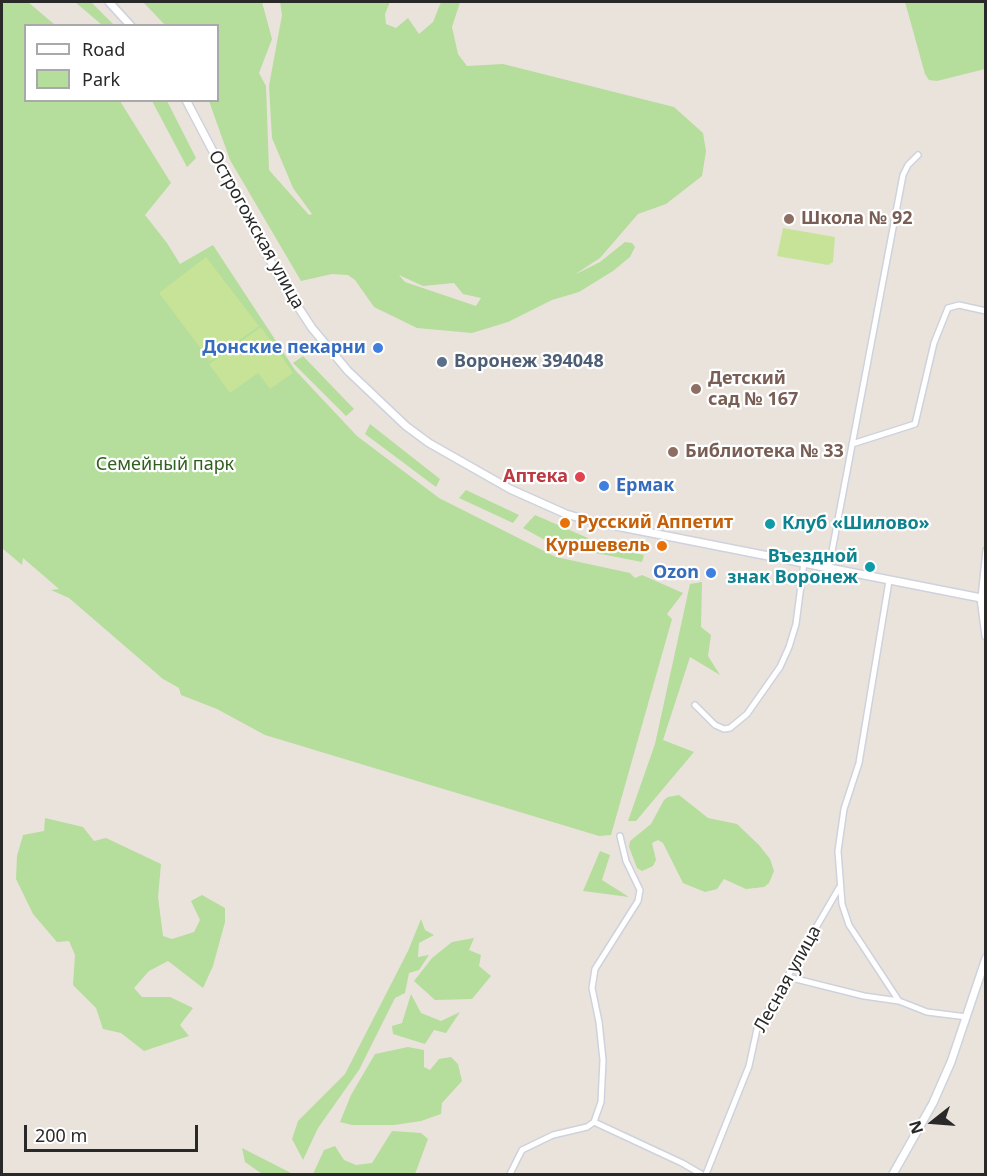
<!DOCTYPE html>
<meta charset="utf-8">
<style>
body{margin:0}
#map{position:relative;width:987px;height:1176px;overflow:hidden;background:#eae3dc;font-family:"Noto Sans",sans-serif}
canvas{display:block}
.frame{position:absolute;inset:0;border:3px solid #292929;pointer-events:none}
.legend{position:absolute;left:24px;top:24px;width:195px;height:78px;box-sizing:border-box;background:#fff;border:2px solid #a9a9a9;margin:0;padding:8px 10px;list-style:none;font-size:18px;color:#292929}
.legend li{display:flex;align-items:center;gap:12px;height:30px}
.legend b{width:30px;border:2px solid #a9a9a9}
.north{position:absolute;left:903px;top:1092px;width:60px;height:60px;-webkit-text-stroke:4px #fff;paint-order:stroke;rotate:253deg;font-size:16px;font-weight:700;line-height:24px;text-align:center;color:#292929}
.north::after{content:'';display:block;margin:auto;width:21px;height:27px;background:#292929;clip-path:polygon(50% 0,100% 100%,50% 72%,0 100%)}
.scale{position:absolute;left:24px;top:1125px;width:174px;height:27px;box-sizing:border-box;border:3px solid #292929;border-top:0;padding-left:8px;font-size:18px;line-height:21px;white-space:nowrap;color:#292929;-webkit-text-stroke:4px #fff;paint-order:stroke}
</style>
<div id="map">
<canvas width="987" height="1176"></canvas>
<div class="frame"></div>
<ul class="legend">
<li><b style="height:8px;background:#fff"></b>Road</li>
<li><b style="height:16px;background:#b5dd9c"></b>Park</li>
</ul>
<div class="north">N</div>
<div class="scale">200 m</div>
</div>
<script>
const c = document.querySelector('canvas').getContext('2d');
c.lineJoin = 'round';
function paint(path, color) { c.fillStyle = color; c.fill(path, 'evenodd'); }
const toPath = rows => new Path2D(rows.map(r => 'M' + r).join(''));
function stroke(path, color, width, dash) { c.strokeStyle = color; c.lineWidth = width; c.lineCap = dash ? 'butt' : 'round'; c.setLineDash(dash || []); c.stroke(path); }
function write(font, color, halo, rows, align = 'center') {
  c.font = font + ' "Noto Sans",sans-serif'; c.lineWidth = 4.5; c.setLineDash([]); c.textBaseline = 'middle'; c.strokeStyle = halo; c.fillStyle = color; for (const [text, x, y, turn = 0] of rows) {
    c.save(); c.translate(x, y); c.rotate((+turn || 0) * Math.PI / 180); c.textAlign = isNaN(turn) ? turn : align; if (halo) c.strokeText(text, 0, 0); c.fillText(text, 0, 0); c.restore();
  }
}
const green = toPath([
 [2,2,28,2,55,25,26,26,26,100,120,101,171,183,145,215,167,243,180,264,213,245,295,370,357,436,439,498,556,557,630,573,635,578,642,575,683,593,667,614,672,619,611,835,599,836,265,735,217,709,181,695,179,688,163,679,69,598,51,590,59,589,23,558,22,565,2,548],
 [75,2,91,2,114,25,102,25],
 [143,2,262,2,272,39,259,73,266,86,269,170,309,215,312,214,293,188,272,138,269,86,282,15,280,2,390,2,385,14,386,24,396,28,408,18,419,34,433,22,441,2,460,2,452,27,458,54,467,66,503,64,674,107,703,133,706,151,702,176,666,204,638,214,600,258,574,275,600,262,625,242,632,243,635,247,630,257,613,271,579,292,552,300,508,322,472,333,417,328,374,307,355,280,348,275,332,274,301,281,230,160,209,101,218,100,218,26,165,25],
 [399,275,423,286,454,283,463,294,481,298,476,306,405,282],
 [905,2,985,2,985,69,937,81,929,80,925,74],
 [152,101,167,101,196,158,187,167],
 [303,356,354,409,346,416,293,363],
 [370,424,440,479,436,487,365,434],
 [466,490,519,515,513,523,459,498],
 [535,515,611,548,644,555,642,562,554,545,523,528],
 [702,582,701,627,711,635,708,656,720,675,690,657,663,740,694,752,636,821,628,821,655,744,690,584],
 [679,795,708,818,737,824,759,845,770,859,774,871,769,883,764,887,746,889,724,879,717,889,705,892,683,883,663,843,658,840,652,843,656,860,653,866,642,871,637,868,629,847,630,841,651,824,664,800,668,797],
 [45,818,83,827,94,841,106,838,161,864,158,897,163,936,172,939,194,932,200,920,191,901,202,895,225,908,225,922,213,966,203,988,168,961,149,971,134,988,142,997,170,997,193,1008,180,1025,189,1036,144,1051,121,1033,103,1029,96,1008,73,985,75,955,69,941,57,942,33,914,16,879,17,856,23,835,44,831],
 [600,851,610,855,602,880,629,897,583,891],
 [421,919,425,930,434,935,419,943,418,957,429,955,419,970,409,973,405,993,395,998,359,1070,318,1128,303,1160,292,1139,298,1121,345,1074,408,951],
 [474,938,469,950,481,955,479,966,491,976,472,999,435,1000,414,981,432,958,452,942],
 [411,994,421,1013,441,1021,460,1012,446,1033,434,1030,425,1044,393,1034,392,1026,402,1023],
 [408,1047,424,1050,424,1067,430,1070,439,1059,451,1057,458,1064,462,1081,442,1103,441,1114,421,1121,394,1125,352,1125,340,1122,351,1095,375,1054],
 [392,1131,421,1133,428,1139,415,1174,313,1174,324,1150,335,1146,344,1160,356,1165,372,1163],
 [242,1148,293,1174,262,1174,245,1162]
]);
const pitch = toPath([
 [783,228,835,237,833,262,828,265,777,256],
 [206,257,259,326,210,361,159,293],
 [261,327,293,373,270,389,258,373,230,393,209,364]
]);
const minor = toPath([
 [852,444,915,424,934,343,948,308,959,305,986,311],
 [829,567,903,175,908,165,918,155],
 [889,581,859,763,844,809,838,851,842,904,849,925,899,1001],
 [981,598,986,550],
 [695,705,715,725,724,729,730,728,747,714,780,667,789,647,796,624,804,562],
 [788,977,864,996,899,1001,927,1012,967,1017],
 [594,1122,682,1163,701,1174],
 [510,1174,522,1150,553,1135,587,1127,594,1122,601,1102,603,1060,599,1022,592,988,595,969,638,901,640,890,626,861,620,836],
 [706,1174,749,1066,757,1029,839,888]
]);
const tertiary = toPath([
 [109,2,131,26],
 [186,100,281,281,312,328,348,371,406,426,429,443,510,489,566,514,591,521,986,599],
 [981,598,986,636],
 [893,1174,933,1103,951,1062,986,958]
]);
const markers = [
 [789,219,6,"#8d6e63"],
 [378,348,6,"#3f7fe0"],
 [442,362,6,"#5c6f8a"],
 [696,389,6,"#8d6e63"],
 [673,452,6,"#8d6e63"],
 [580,477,6,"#e0444e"],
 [604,486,6,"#3f7fe0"],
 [565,523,6,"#e8710a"],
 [770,524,6,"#0f9aa8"],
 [662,546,6,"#e8710a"],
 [870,567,6,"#0f9aa8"],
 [711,573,6,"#3f7fe0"]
];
const educationNames = [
 ["Школа № 92",801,219],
 ["Детский",708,379],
 ["сад № 167",708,400],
 ["Библиотека № 33",685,452]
];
const streetNames = [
 ["Острогожская улица",256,230,61],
 ["Лесная улица",788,979,-61]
];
const shopNames = [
 ["Донские пекарни",366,348],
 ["Ермак",616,486,"left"],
 ["Ozon",699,573]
];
const serviceNames = [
 ["Воронеж 394048",454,362]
];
const parkNames = [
 ["Семейный парк",165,465]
];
const healthNames = [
 ["Аптека",568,477]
];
const foodNames = [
 ["Русский Аппетит",577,523],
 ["Куршевель",650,546,"right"]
];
const cultureNames = [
 ["Клуб «Шилово»",782,524],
 ["Въездной",858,557,"right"],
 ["знак Воронеж",858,578,"right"]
];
paint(green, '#b5dd9c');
paint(pitch, '#c7e398');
stroke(minor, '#ced2dd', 8);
stroke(tertiary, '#ced2dd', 10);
stroke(minor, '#fff', 5);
stroke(tertiary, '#fff', 7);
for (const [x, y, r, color] of markers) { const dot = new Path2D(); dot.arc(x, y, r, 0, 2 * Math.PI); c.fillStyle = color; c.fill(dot); stroke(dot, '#fff', 2); }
write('bold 18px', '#785e54', '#fff', educationNames, 'left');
write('18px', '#292929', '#fff', streetNames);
write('bold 18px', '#366cbe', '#fff', shopNames, 'right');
write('bold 18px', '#4e5e75', '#fff', serviceNames, 'left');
write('18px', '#30601f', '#fff', parkNames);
write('bold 18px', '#be3a42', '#fff', healthNames, 'right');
write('bold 18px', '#c56008', '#fff', foodNames, 'left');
write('bold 18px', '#0d838f', '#fff', cultureNames, 'left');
</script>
